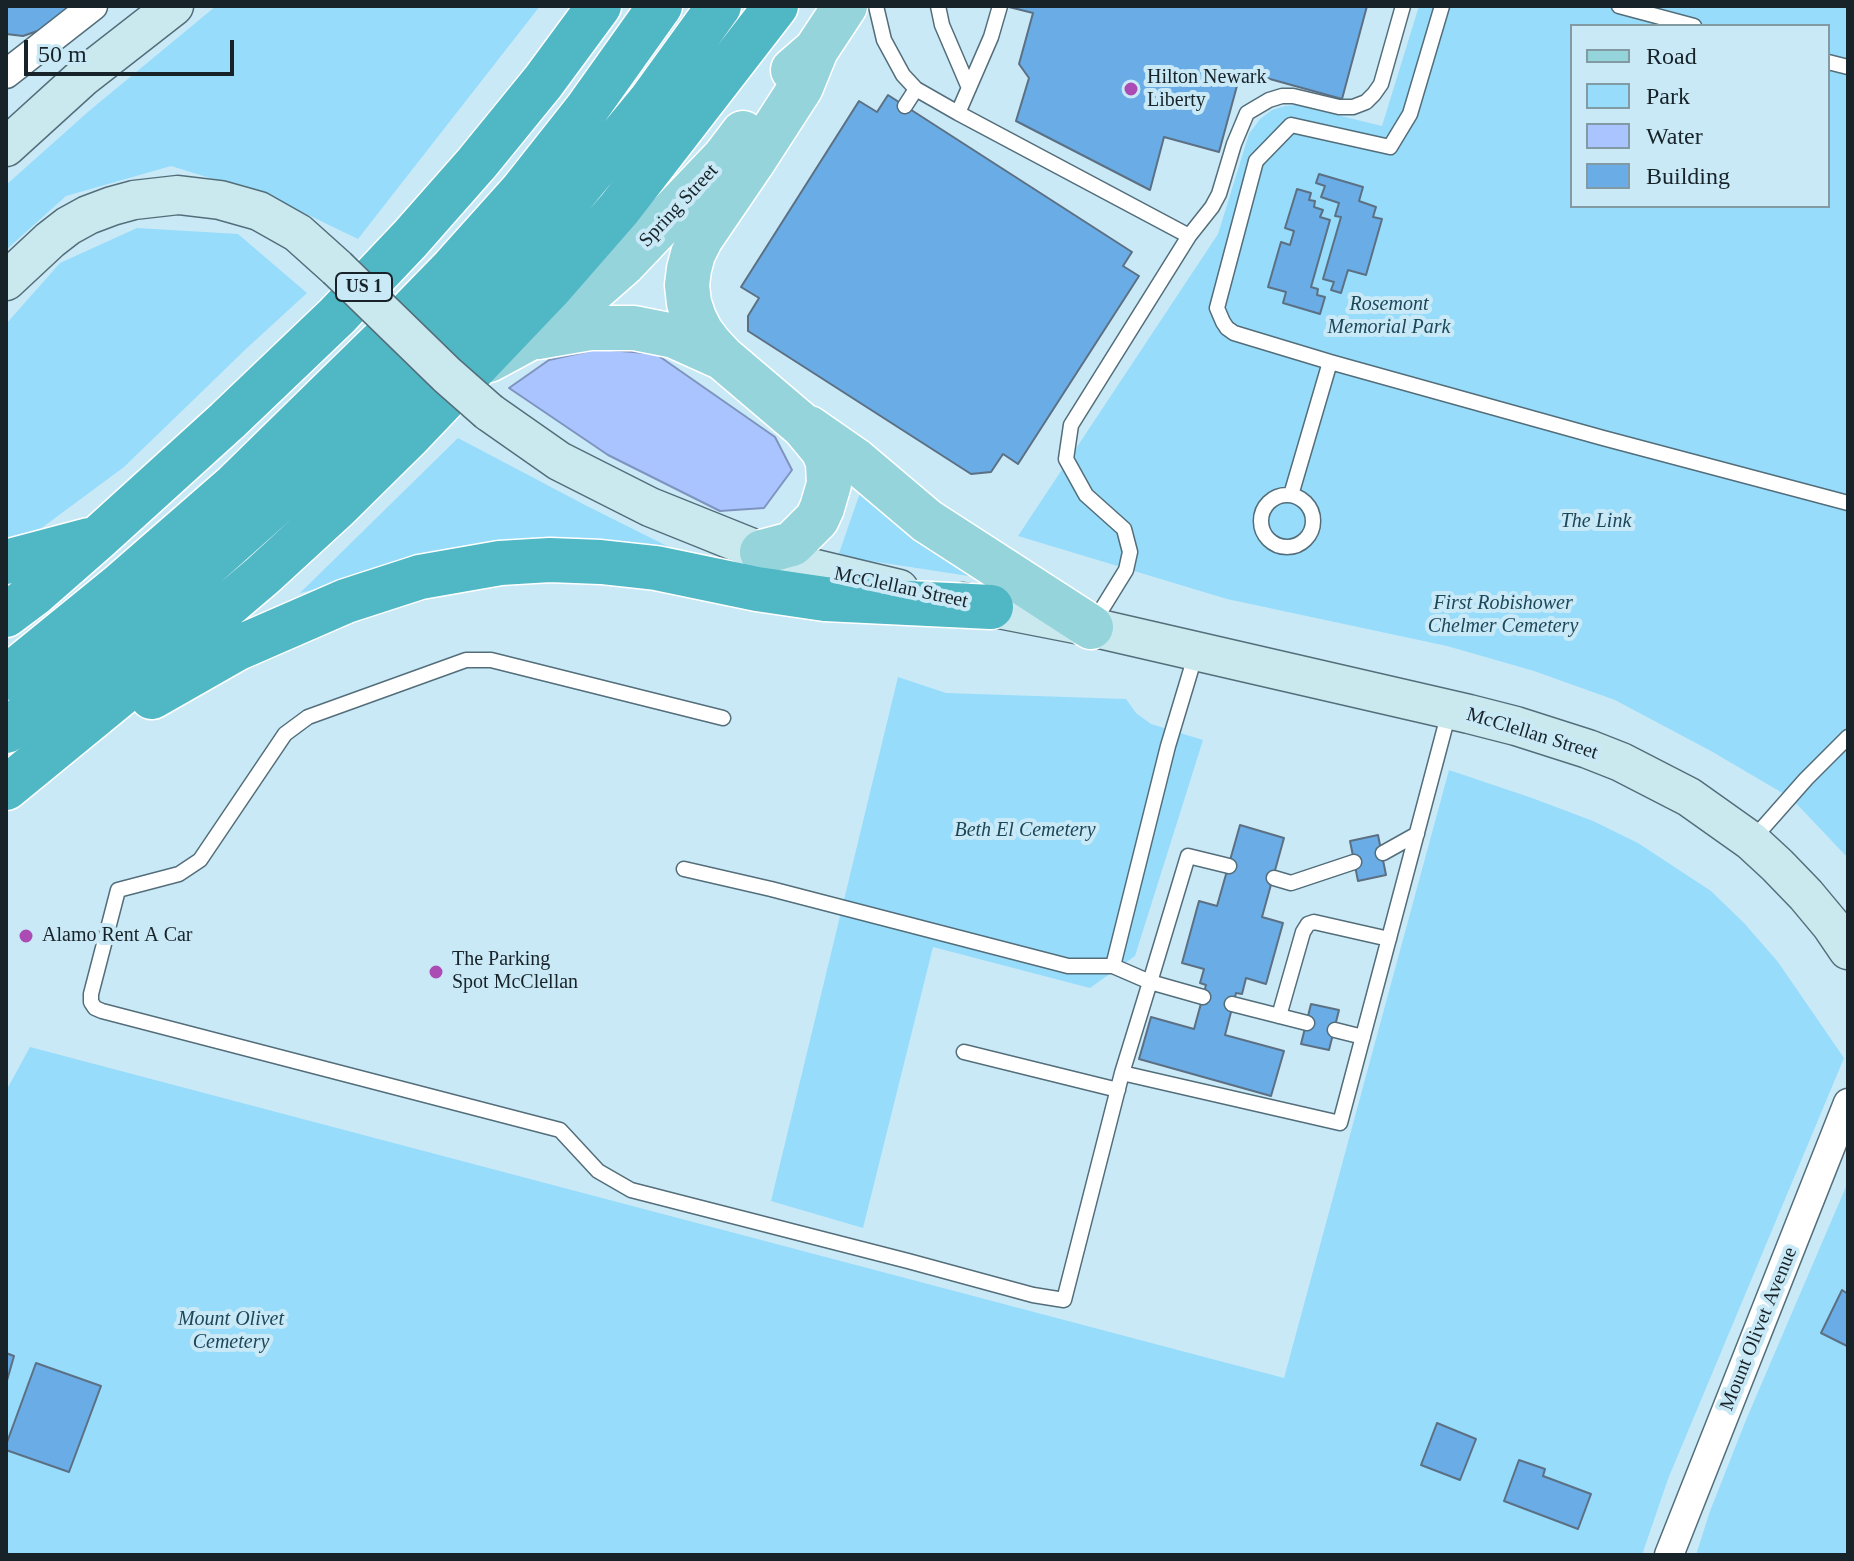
<!DOCTYPE html>
<style>
body{margin:0}
#map{position:relative;width:1854px;height:1561px;overflow:hidden;background:#cae9f7;font-family:Georgia,serif}
canvas{display:block}
.frame{position:absolute;inset:0;border:8px solid #172328;pointer-events:none}
.legend{position:absolute;left:1570px;top:24px;width:260px;height:184px;box-sizing:border-box;background:#cae9f7;border:2px solid #829aa4;margin:0;padding:10px 14px;list-style:none;font-size:24px;color:#172328}
.legend li{display:flex;align-items:center;gap:16px;height:40px}
.legend b{width:40px;border:2px solid #829aa4}
.scale{position:absolute;left:24px;top:40px;width:210px;height:36px;box-sizing:border-box;border:4px solid #172328;border-top:0;padding-left:10px;font-size:24px;line-height:28px;white-space:nowrap;color:#172328;-webkit-text-stroke:6px #cae9f7;paint-order:stroke}
</style>
<div id="map">
<canvas width="1854" height="1561"></canvas>
<div class="frame"></div>
<ul class="legend">
<li><b style="height:10px;background:#96d4dc"></b>Road</li>
<li><b style="height:22px;background:#97dcfb"></b>Park</li>
<li><b style="height:22px;background:#aac4ff"></b>Water</li>
<li><b style="height:22px;background:#69ace6"></b>Building</li>
</ul>
<div class="scale">50 m</div>
</div>
<script>
const c = document.querySelector('canvas').getContext('2d');
c.lineJoin = 'round';
function paint(path, color) { c.fillStyle = color; c.fill(path, 'evenodd'); }
const toPath = rows => new Path2D(rows.map(r => 'M' + r).join(''));
function stroke(path, color, width, dash) { c.strokeStyle = color; c.lineWidth = width; c.lineCap = dash ? 'butt' : 'round'; c.setLineDash(dash || []); c.stroke(path); }
function write(font, color, halo, rows, align = 'center') {
  c.font = font + ' Georgia,serif'; c.lineWidth = 8; c.setLineDash([]); c.textBaseline = 'middle'; c.strokeStyle = halo; c.fillStyle = color; for (const [text, x, y, turn = 0] of rows) {
    c.save(); c.translate(x, y); c.rotate((+turn || 0) * Math.PI / 180); c.textAlign = isNaN(turn) ? turn : align; if (halo) c.strokeText(text, 0, 0); c.fillText(text, 0, 0); c.restore();
  }
}
const green = toPath([
 [216,6,540,6,358,239,271,197,171,166,66,196,6,250,6,185,89,111],
 [1419,6,1848,6,1848,858,1791,798,1711,751,1615,700,1534,671,1447,646,1227,599,1018,536,1218,234,1249,134,1260,119,1272,110,1285,106,1296,105,1382,126],
 [1572,26,1828,26,1828,206,1572,206],
 [137,228,238,234,307,293,247,348,124,467,28,538,6,540,6,324,60,263],
 [458,438,585,505,673,549,507,542,300,593],
 [861,490,982,578,838,556],
 [898,677,946,693,1126,699,1136,713,1151,724,1203,740,1135,956,1090,988,933,947,863,1228,771,1201],
 [1449,770,1532,798,1593,821,1638,843,1711,891,1744,923,1778,962,1844,1058,1668,1479,1642,1555,6,1555,6,1091,30,1047,1284,1378],
 [1848,1182,1848,1555,1696,1555,1710,1511,1746,1420]
]);
const water = toPath([
 [598,349,656,354,775,437,792,470,764,508,720,511,608,455,509,388,549,360,598,349]
]);
const building = toPath([
 [6,6,77,6,52,26,23,36,6,34,6,6],
 [1005,6,1367,6,1342,99,1241,71,1219,152,1164,137,1150,190,1016,121,1029,78,1019,64,1033,13,1005,6],
 [888,95,1132,252,1123,266,1139,276,1018,464,1003,454,991,472,971,474,748,331,748,316,759,298,741,287,859,101,877,112,888,95],
 [1319,174,1363,187,1359,201,1376,207,1373,217,1382,219,1366,275,1348,270,1341,293,1331,290,1334,282,1323,279,1341,217,1335,216,1339,203,1321,197,1325,186,1316,183,1319,174],
 [1297,189,1311,193,1309,200,1315,201,1314,207,1323,210,1320,217,1330,220,1311,287,1318,289,1317,295,1325,297,1320,314,1283,303,1286,292,1268,287,1281,242,1290,245,1294,231,1285,228,1297,189],
 [1240,825,1284,838,1262,917,1283,923,1266,984,1246,978,1242,994,1236,993,1225,1035,1284,1051,1271,1096,1139,1059,1151,1017,1194,1029,1206,985,1200,983,1204,969,1182,963,1199,901,1217,906,1240,825],
 [1378,835,1386,875,1358,881,1350,841,1378,835],
 [1311,1004,1339,1010,1329,1050,1301,1044,1311,1004],
 [1842,1290,1848,1294,1847,1346,1821,1333,1842,1290],
 [6,1353,14,1356,6,1384,6,1353],
 [36,1363,101,1386,69,1472,6,1450,6,1445,36,1363],
 [1437,1423,1476,1439,1460,1480,1421,1465,1437,1423],
 [1519,1460,1545,1469,1543,1476,1591,1494,1578,1529,1504,1501,1519,1460]
]);
const lane = toPath([
 [876,6,884,40,903,75,916,89,958,113,991,37,1000,6],
 [938,6,942,25,969,88],
 [1619,6,1694,26],
 [1828,62,1848,67],
 [905,106,916,89],
 [958,113,1189,236],
 [1330,362,1603,438,1848,503],
 [1291,495,1330,362,1234,333,1227,328,1223,322,1217,308,1256,161,1291,125,1390,147,1410,114,1442,6],
 '1261 521a26 26 0 1 1 52 0a26 26 0 1 1-52 0Z',
 [1092,625,1126,570,1130,552,1124,529,1086,495,1066,459,1071,425,1189,236,1212,207,1219,194,1234,144,1247,113,1269,100,1282,96,1293,96,1339,107,1353,107,1366,102,1374,94,1381,84,1403,6],
 [723,718,491,660,466,660,308,717,285,734,200,860,179,874,118,890,91,994,91,1002,95,1008,102,1011,560,1130,598,1171,631,1190,908,1261,1033,1295,1064,1300,1122,1073,1340,1123,1449,712],
 [1753,839,1806,779,1848,737],
 [1383,853,1417,834],
 [684,869,771,889,1068,966,1113,966],
 [1274,878,1291,883,1354,862],
 [1203,997,1150,982,1188,856,1229,866],
 [1232,1004,1307,1023],
 [1279,1016,1303,932,1308,924,1314,922,1389,939],
 [1335,1030,1363,1037],
 [964,1052,1118,1090],
 [1122,1073,1150,982,1113,966,1168,746,1196,653]
]);
const street = toPath([
 [6,74,93,6],
 [1669,1555,1848,1103]
]);
const secondary = toPath([
 [6,147,83,77,174,6],
 [6,281,50,240,68,226,88,215,112,206,134,200,178,195,220,200,259,211,298,233,337,268],
 [489,412,559,461,650,507,762,552,807,567,899,589],
 [963,602,1091,627,1469,714,1516,726,1588,749,1621,762,1689,797,1751,841,1777,865,1806,895,1831,925,1848,950]
]);
const primary = toPath([
 [793,70,816,50,845,6],
 [538,337,590,328,634,328,674,336,723,358],
 [489,360,528,339,582,300,623,264,724,158,743,133],
 [809,428,855,460,927,521,1091,627],
 [762,552,792,544,817,519,822,508,829,484,828,462,823,450,803,426,723,358,710,344,701,332,694,318,689,303,687,285,689,269,693,254,701,238,752,163,801,87,816,50]
]);
const highway = toPath([
 [6,562,89,540],
 [6,615,34,594,98,538,227,421,337,316,410,239,477,163,543,82,599,6],
 [6,678,119,586,235,485,380,343,453,268,522,191,586,110,660,6],
 [152,697,238,648,346,601,420,577,500,563,550,560,601,562,656,568,757,589,825,599,991,607],
 [6,731,149,616,226,548,303,479,378,406,483,297,553,219,651,100,719,6],
 [6,788,183,643,263,575,336,508,409,436,551,287,619,209,776,6]
]);
const secondaryBridge = toPath([
 [337,268,447,375,489,412]
]);
const markers = [
 [1131,89,8,"#ab4cb5"],
 [26,936,8,"#ab4cb5"],
 [436,972,8,"#ab4cb5"]
];
const shields = [
 [364,287,56]
];
const shieldNames = [
 ["US 1",364,287]
];
const poiNames = [
 ["Hilton Newark",1147,78],
 ["Liberty",1147,101],
 ["Alamo Rent A Car",42,936],
 ["The Parking",452,960],
 ["Spot McClellan",452,983]
];
const streetNames = [
 ["Spring Street",679,206,-47],
 ["McClellan Street",901,588,12],
 ["McClellan Street",1532,734,17],
 ["Mount Olivet Avenue",1759,1329,-68]
];
const parkNames = [
 ["Rosemont",1389,305],
 ["Memorial Park",1389,328],
 ["The Link",1596,522],
 ["First Robishower",1503,604],
 ["Chelmer Cemetery",1503,627],
 ["Beth El Cemetery",1025,831],
 ["Mount Olivet",231,1320],
 ["Cemetery",231,1343]
];
paint(green, '#97dcfb');
paint(water, '#aac4ff');
stroke(water, '#7e94be', 2);
paint(building, '#69ace6');
stroke(building, '#5c7083', 2);
stroke(lane, '#536e7a', 17);
stroke(street, '#536e7a', 31);
stroke(secondary, '#536e7a', 41);
stroke(primary, '#fff', 47);
stroke(highway, '#fff', 47);
stroke(lane, '#fff', 14);
stroke(street, '#fff', 28);
stroke(secondary, '#cae9ee', 38);
stroke(primary, '#96d4dc', 44);
stroke(highway, '#50b7c5', 44);
stroke(secondaryBridge, '#536e7a', 41, []);
stroke(secondaryBridge, '#cae9ee', 38);
for (const [x, y, r, color] of markers) { const dot = new Path2D(); dot.arc(x, y, r, 0, 2 * Math.PI); c.fillStyle = color; c.fill(dot); stroke(dot, '#cae9f7', 3); }
for (const [x, y, w] of shields) { const box = new Path2D(); box.roundRect(x - w / 2, y - 14, w, 28, 6); c.fillStyle = '#cae9f7'; c.fill(box); stroke(box, '#172328', 2); }
write('bold 18px', '#172328', null, shieldNames);
write('20px', '#172328', '#cae9f7', poiNames, 'left');
write('20px', '#172328', '#cae9f7', streetNames);
write('italic 20px', '#1c4759', '#cae9f7', parkNames);
</script>
